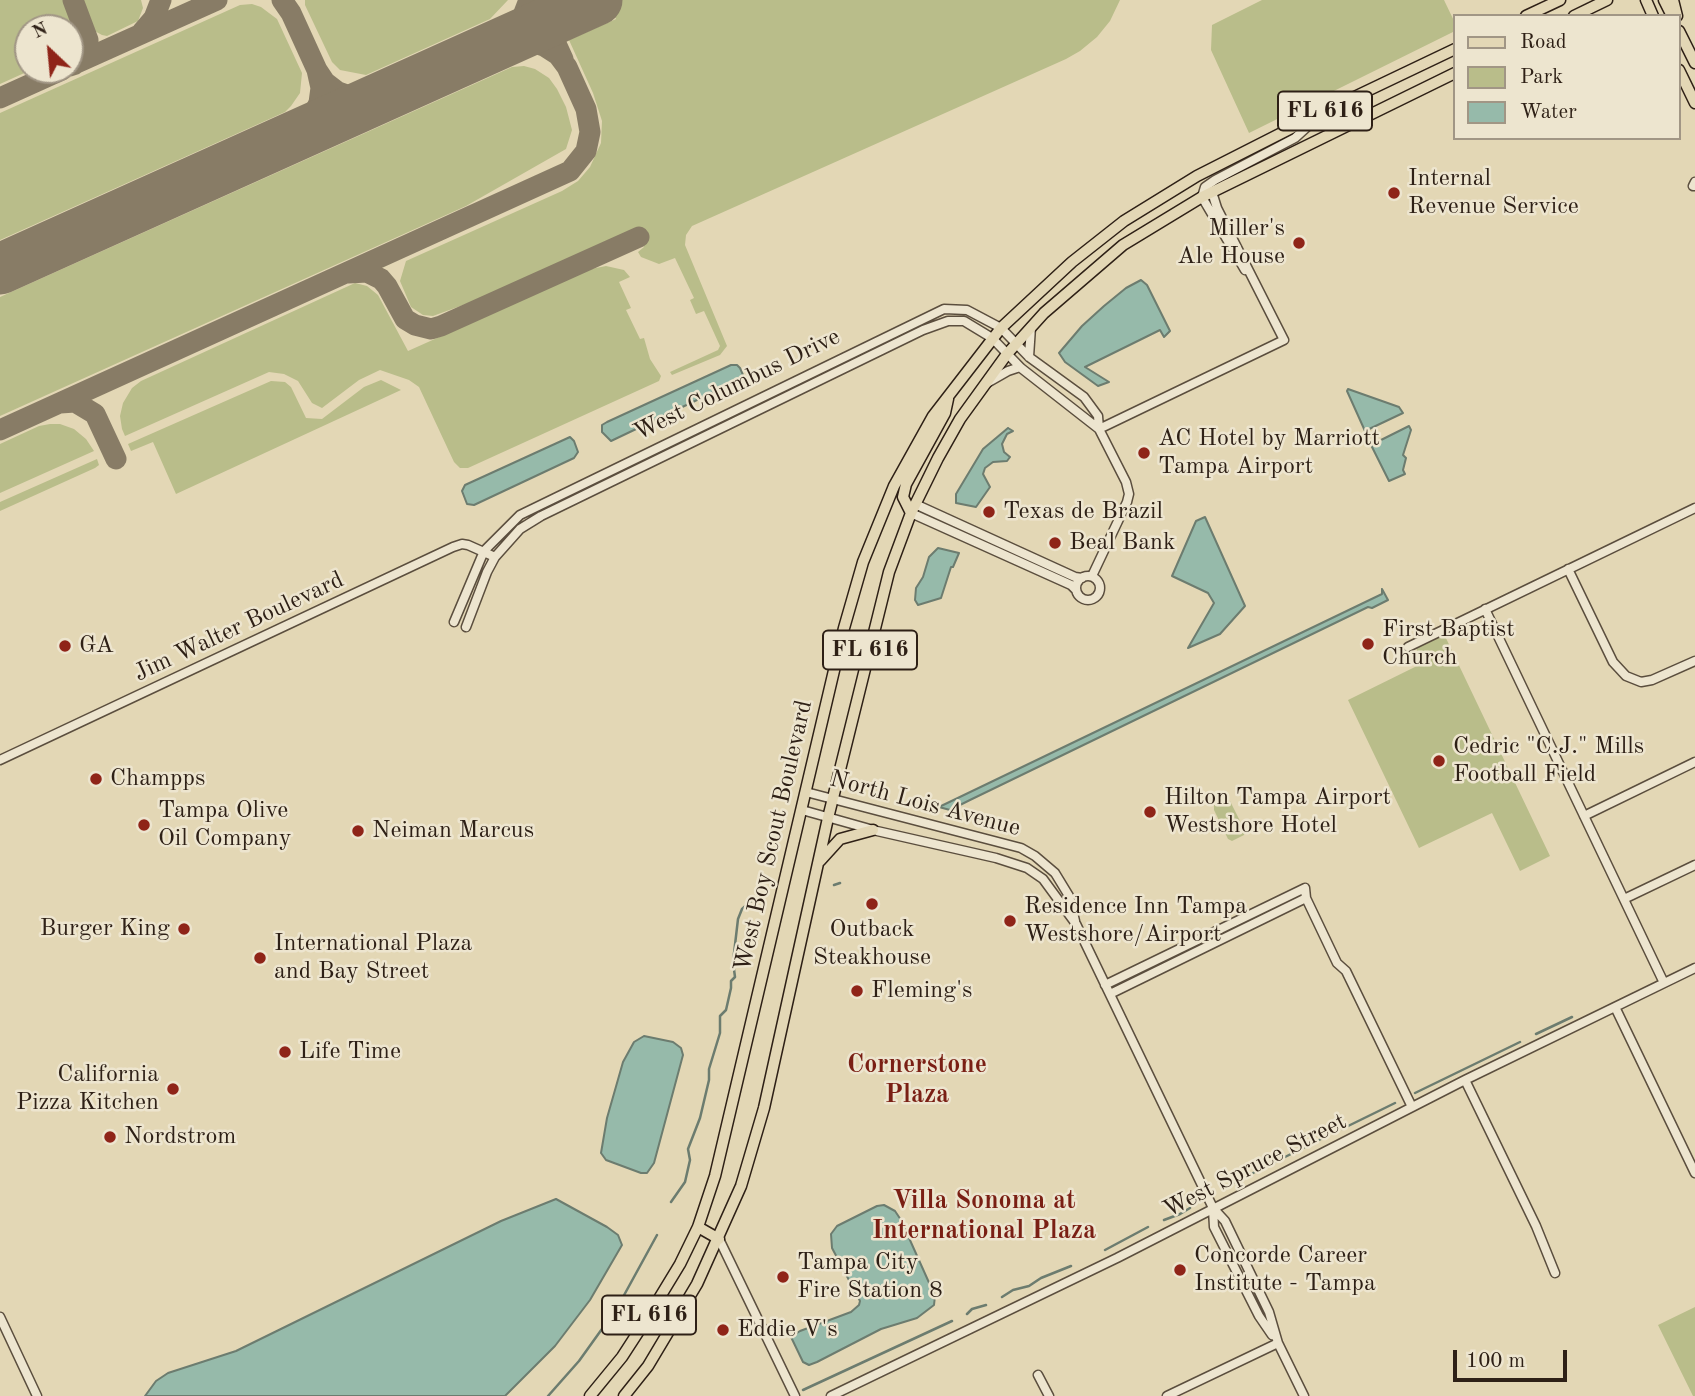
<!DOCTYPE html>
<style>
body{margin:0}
#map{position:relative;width:1695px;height:1396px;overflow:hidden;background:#e3d7b5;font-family:"Old Standard TT",serif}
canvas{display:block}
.legend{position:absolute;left:1453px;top:14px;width:228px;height:126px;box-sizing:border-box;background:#ede5cf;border:2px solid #a19685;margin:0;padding:9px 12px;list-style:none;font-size:21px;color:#2e2016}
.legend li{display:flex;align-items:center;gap:14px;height:35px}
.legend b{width:35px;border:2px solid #a19685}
.north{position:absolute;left:14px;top:14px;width:70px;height:70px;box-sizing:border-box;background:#ede5cf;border:2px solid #a19685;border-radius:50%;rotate:334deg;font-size:19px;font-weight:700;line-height:28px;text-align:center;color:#2e2016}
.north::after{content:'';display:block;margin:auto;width:24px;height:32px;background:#8f2418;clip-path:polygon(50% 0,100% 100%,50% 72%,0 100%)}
.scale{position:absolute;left:1453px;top:1350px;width:114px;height:32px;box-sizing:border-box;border:4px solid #2e2016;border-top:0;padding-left:9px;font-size:21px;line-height:24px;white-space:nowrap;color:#2e2016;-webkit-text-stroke:5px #ede5cf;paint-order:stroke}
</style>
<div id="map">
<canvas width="1695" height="1396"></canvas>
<ul class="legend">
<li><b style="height:9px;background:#e3d7b5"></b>Road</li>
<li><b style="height:19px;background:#b9bd8a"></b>Park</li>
<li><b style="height:19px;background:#96baaa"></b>Water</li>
</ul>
<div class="north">N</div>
<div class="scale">100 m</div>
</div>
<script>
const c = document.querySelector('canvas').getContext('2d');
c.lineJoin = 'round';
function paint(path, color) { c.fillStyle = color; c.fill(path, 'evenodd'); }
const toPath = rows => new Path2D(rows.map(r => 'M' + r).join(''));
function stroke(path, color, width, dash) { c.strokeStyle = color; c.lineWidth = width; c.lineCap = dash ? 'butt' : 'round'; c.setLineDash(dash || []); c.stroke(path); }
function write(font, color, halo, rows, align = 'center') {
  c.font = font + ' "Old Standard TT",serif'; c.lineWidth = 5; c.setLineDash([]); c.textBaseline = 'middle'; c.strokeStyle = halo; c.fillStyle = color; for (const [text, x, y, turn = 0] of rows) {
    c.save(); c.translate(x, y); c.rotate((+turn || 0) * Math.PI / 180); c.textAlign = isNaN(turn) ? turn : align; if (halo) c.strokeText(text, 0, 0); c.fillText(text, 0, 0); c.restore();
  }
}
const green = toPath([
 [0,0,67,0,81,34,78,47,70,52,70,28,28,28,28,70,31,70,0,84],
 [77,0,141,0,143,8,138,21,107,36,102,35,91,29],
 [305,0,508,0,490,19,366,75,340,70,332,62,305,5],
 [607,0,1120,0,1110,21,1097,37,1080,51,1066,59,692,226,686,235,685,245,727,346,720,355,672,375,670,372,718,350,720,346,704,311,696,314,690,300,694,298,675,258,659,264,641,257,638,252,644,247,636,230,485,297,433,316,423,315,411,307,400,281,406,261,562,191,578,181,590,167,601,143,602,121,593,93,569,40,616,19],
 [1262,0,1444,0,1455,23,1455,31,1249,133,1211,50,1212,25],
 [252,4,261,7,277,19,302,73,300,93,291,106,285,112,0,240,0,113,240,5],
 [524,66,535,69,549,78,557,89,566,107,572,130,566,149,466,206,0,416,0,297,512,67],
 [606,266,624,270,630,277,619,282,631,308,626,310,640,339,644,338,650,359,661,376,659,381,468,468,460,468,454,462,419,387,409,380,380,370,359,380,322,408,312,403,298,381,284,374,269,372,125,436,122,429,120,416,123,403,132,388,141,381,355,283,367,286,378,295,408,351,591,269],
 [381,380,401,390,176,494,153,442,131,451,128,444,271,381,285,382,291,387,306,418,322,419,364,387],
 [50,424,60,424,74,429,86,439,94,451,0,493,0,444,39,426],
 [97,459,99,465,95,468,0,511,0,502],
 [1444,634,1550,856,1520,871,1492,813,1419,848,1348,700,1423,663,1416,648],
 [1226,799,1230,801,1245,831,1244,835,1232,841,1228,839,1214,810,1214,805],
 [1695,1307,1695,1396,1693,1396,1658,1325]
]);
const water = toPath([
 [1141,280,1147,285,1170,331,1164,337,1160,330,1085,367,1109,382,1098,386,1065,362,1059,353,1082,326,1104,306,1126,288,1141,280],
 [731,365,737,365,740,368,743,375,741,379,611,441,602,432,602,425,607,422,731,365],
 [1348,389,1399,407,1403,413,1365,431,1347,391,1348,389],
 [1409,426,1411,430,1403,455,1406,458,1403,470,1405,474,1389,481,1371,445,1409,426],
 [1008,428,1013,431,1007,434,1002,444,1004,452,1010,457,1007,461,993,462,985,468,983,474,990,487,976,507,956,503,956,494,983,449,1008,428],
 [570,437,574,441,578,452,574,458,474,505,467,504,462,491,465,485,570,437],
 [1205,517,1245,606,1220,634,1188,648,1214,603,1208,593,1172,576,1196,521,1205,517],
 [938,548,959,553,953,567,951,567,941,598,918,605,915,600,916,588,923,577,929,557,938,548],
 [1382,589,1388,600,1372,608,1368,607,970,800,950,810,939,807,1382,594,1382,589],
 [644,1036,673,1042,681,1048,683,1055,654,1163,647,1173,641,1173,606,1160,601,1153,607,1118,623,1062,634,1042,644,1036],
 [556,1199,607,1227,618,1235,622,1245,590,1300,555,1346,505,1396,145,1396,156,1381,168,1373,236,1351,501,1221,556,1199],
 [884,1205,895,1211,901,1220,935,1296,934,1305,917,1318,881,1329,817,1362,809,1365,803,1362,791,1337,800,1331,851,1312,859,1305,860,1301,832,1248,831,1234,837,1226,877,1206,884,1205]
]);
const stream = toPath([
 [834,885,840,883],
 [1536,1034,1572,1017],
 [1415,1093,1520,1042],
 [1342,1129,1395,1103],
 [1225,1187,1325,1137],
 [671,1202,685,1182,690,1160,688,1149,700,1118,709,1080,709,1069,720,1033,720,1016,726,1010,731,988,731,981,735,977,733,962,738,919,742,909,751,901,766,894],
 [1164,1220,1180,1214,1190,1208],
 [1105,1250,1148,1227],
 [1002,1297,1013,1290,1029,1286,1041,1278,1071,1266],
 [967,1314,972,1309,986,1305],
 [803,1390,952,1321],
 [548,1396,579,1361,617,1308,657,1235]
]);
const taxiway = toPath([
 [73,0,88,40,85,53,74,65],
 [536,0,563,59],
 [142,32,154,18,161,0],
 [507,40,519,26,529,0],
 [70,66,217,0],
 [317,70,325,82,338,92,352,97,366,98,383,95,447,65],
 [0,98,62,70],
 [227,165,299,131,312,117,319,103,321,88,317,70,291,13,282,0],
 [348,273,367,272,381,279,387,286,405,319,415,325,431,329,441,326,639,237],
 [60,403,75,402,95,414,116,459],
 [0,430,570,171,586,151,590,132,586,109,567,67,558,55,544,46,524,39,507,40]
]);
const runway = toPath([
 [0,269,597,0]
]);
const minor = toPath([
 [1695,182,1693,186,1695,186],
 [1245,270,1206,204,1202,197,1205,187,1215,180,1295,138,1318,117],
 [1029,357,1031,327],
 [987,383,1008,371,1020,367],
 [1099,429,1284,340,1217,208,1212,192],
 [915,504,1075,577,1082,578],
 [911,513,1071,585,1076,590],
 [1568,569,1613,662,1626,676,1641,682,1652,680,1695,661],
 '1076 588a12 12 0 1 1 24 0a12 12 0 1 1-24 0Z',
 [1485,609,1664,983],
 [454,622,484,551,520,515,944,309,967,310,1001,328,1029,357,1084,397,1098,416,1099,429,1126,482,1129,494,1127,502,1092,576],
 [466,627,487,572,495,557,520,529,541,516,923,330,948,321,964,321,992,338,1021,368,1099,429],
 [1408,647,1695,508],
 [0,760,453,547,462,544,468,545,495,557],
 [806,792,1021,848,1035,856,1055,873,1069,896,1075,921],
 [802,810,877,831,996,858,1027,868,1043,879,1076,924,1213,1208,1225,1221,1269,1312,1278,1343,1304,1396],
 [1584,816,1695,762],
 [1624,899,1695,865],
 [1105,985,1305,888,1306,898,1337,963,1346,971,1412,1107],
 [1110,994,1306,898],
 [1615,1007,1695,1173],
 [1465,1080,1536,1226,1555,1273],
 [1213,1209,1214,1227,1259,1316,1272,1335],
 [719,1239,795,1396],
 [0,1317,37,1396],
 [1038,1375,1049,1396],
 [831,1396,1117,1258,1465,1080,1695,968],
 [1167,1396,1278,1343]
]);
const major = toPath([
 [1646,0,1653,16],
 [1664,0,1672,16],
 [1673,0,1677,16],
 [1526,16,1560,0],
 [1574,16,1607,0],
 [1679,31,1695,63],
 [1679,70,1695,103],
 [911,513,903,497,906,484,945,413,948,399],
 [820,861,840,839,873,830],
 [698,1227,719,1239],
 [590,1396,622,1357,646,1320,680,1264,698,1227,715,1176,844,628,863,562,894,486,933,416,1001,328,1072,262,1124,221,1197,176,1325,111,1455,49],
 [624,1396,648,1366,697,1284,741,1186,764,1108,828,818,889,572,911,513,938,458,960,419,1007,354,1044,313,1123,245,1202,197,1455,73]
]);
const markers = [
 [1394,193,7,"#8f2418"],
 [1299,243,7,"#8f2418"],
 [1144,453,7,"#8f2418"],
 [989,512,7,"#8f2418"],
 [1055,543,7,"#8f2418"],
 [1368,644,7,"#8f2418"],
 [65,646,7,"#8f2418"],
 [1439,761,7,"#8f2418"],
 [96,779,7,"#8f2418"],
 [1150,812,7,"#8f2418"],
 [144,825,7,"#8f2418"],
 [358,831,7,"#8f2418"],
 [872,904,7,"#8f2418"],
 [1010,921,7,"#8f2418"],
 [184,929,7,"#8f2418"],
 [260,958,7,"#8f2418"],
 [857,991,7,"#8f2418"],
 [285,1052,7,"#8f2418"],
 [173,1089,7,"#8f2418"],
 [110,1137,7,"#8f2418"],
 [1180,1270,7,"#8f2418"],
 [783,1277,7,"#8f2418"],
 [723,1330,7,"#8f2418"]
];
const shields = [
 [1325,111,94],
 [870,650,94],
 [649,1315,94]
];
const shieldNames = [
 ["FL 616",1325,111],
 ["FL 616",870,650],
 ["FL 616",649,1315]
];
const poiNames = [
 ["Internal",1408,179],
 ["Revenue Service",1408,207],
 ["Miller's",1285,229,"right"],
 ["Ale House",1285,257,"right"],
 ["AC Hotel by Marriott",1158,439],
 ["Tampa Airport",1158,467],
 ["Texas de Brazil",1003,512],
 ["Beal Bank",1069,543],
 ["First Baptist",1382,630],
 ["Church",1382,658],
 ["GA",79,646],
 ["Cedric \"C.J.\" Mills",1453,747],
 ["Football Field",1453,775],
 ["Champps",110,779],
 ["Hilton Tampa Airport",1164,798],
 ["Westshore Hotel",1164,826],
 ["Tampa Olive",158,811],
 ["Oil Company",158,839],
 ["Neiman Marcus",372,831],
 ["Residence Inn Tampa",1024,907],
 ["Westshore/Airport",1024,935],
 ["Burger King",170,929,"right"],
 ["Outback",872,930,"center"],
 ["Steakhouse",872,958,"center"],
 ["International Plaza",274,944],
 ["and Bay Street",274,972],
 ["Fleming's",871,991],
 ["Life Time",299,1052],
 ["California",159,1075,"right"],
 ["Pizza Kitchen",159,1103,"right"],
 ["Nordstrom",124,1137],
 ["Concorde Career",1194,1256],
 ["Institute - Tampa",1194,1284],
 ["Tampa City",797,1263],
 ["Fire Station 8",797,1291],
 ["Eddie V's",737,1330]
];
const streetNames = [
 ["West Columbus Drive",737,385,-26],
 ["Jim Walter Boulevard",239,627,-25],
 ["North Lois Avenue",925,804,15],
 ["West Boy Scout Boulevard",774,836,-77],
 ["West Spruce Street",1255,1166,-27]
];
const neighbourhoodNames = [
 ["Cornerstone",917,1065],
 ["Plaza",917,1095],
 ["Villa Sonoma at",984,1201],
 ["International Plaza",984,1231]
];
paint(green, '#b9bd8a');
paint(water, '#96baaa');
stroke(water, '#6c7c6f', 2);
stroke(stream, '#6c7c6f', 2.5);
stroke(taxiway, '#887c66', 21);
stroke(runway, '#887c66', 51);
stroke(minor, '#5b4e3e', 11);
stroke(major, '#2e2016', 13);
stroke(minor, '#ede5cf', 8);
stroke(major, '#e3d7b5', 10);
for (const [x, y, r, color] of markers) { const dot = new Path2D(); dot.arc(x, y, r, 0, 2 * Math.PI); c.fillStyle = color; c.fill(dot); stroke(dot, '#ede5cf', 2.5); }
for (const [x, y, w] of shields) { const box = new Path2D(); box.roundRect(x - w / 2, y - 19.5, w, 39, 5); c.fillStyle = '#ede5cf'; c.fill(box); stroke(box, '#2e2016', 2); }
write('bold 23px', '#2e2016', null, shieldNames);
write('24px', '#2e2016', '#ede5cf', poiNames, 'left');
write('24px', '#2e2016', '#ede5cf', streetNames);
write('bold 26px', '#7a1f14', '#ede5cf', neighbourhoodNames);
</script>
